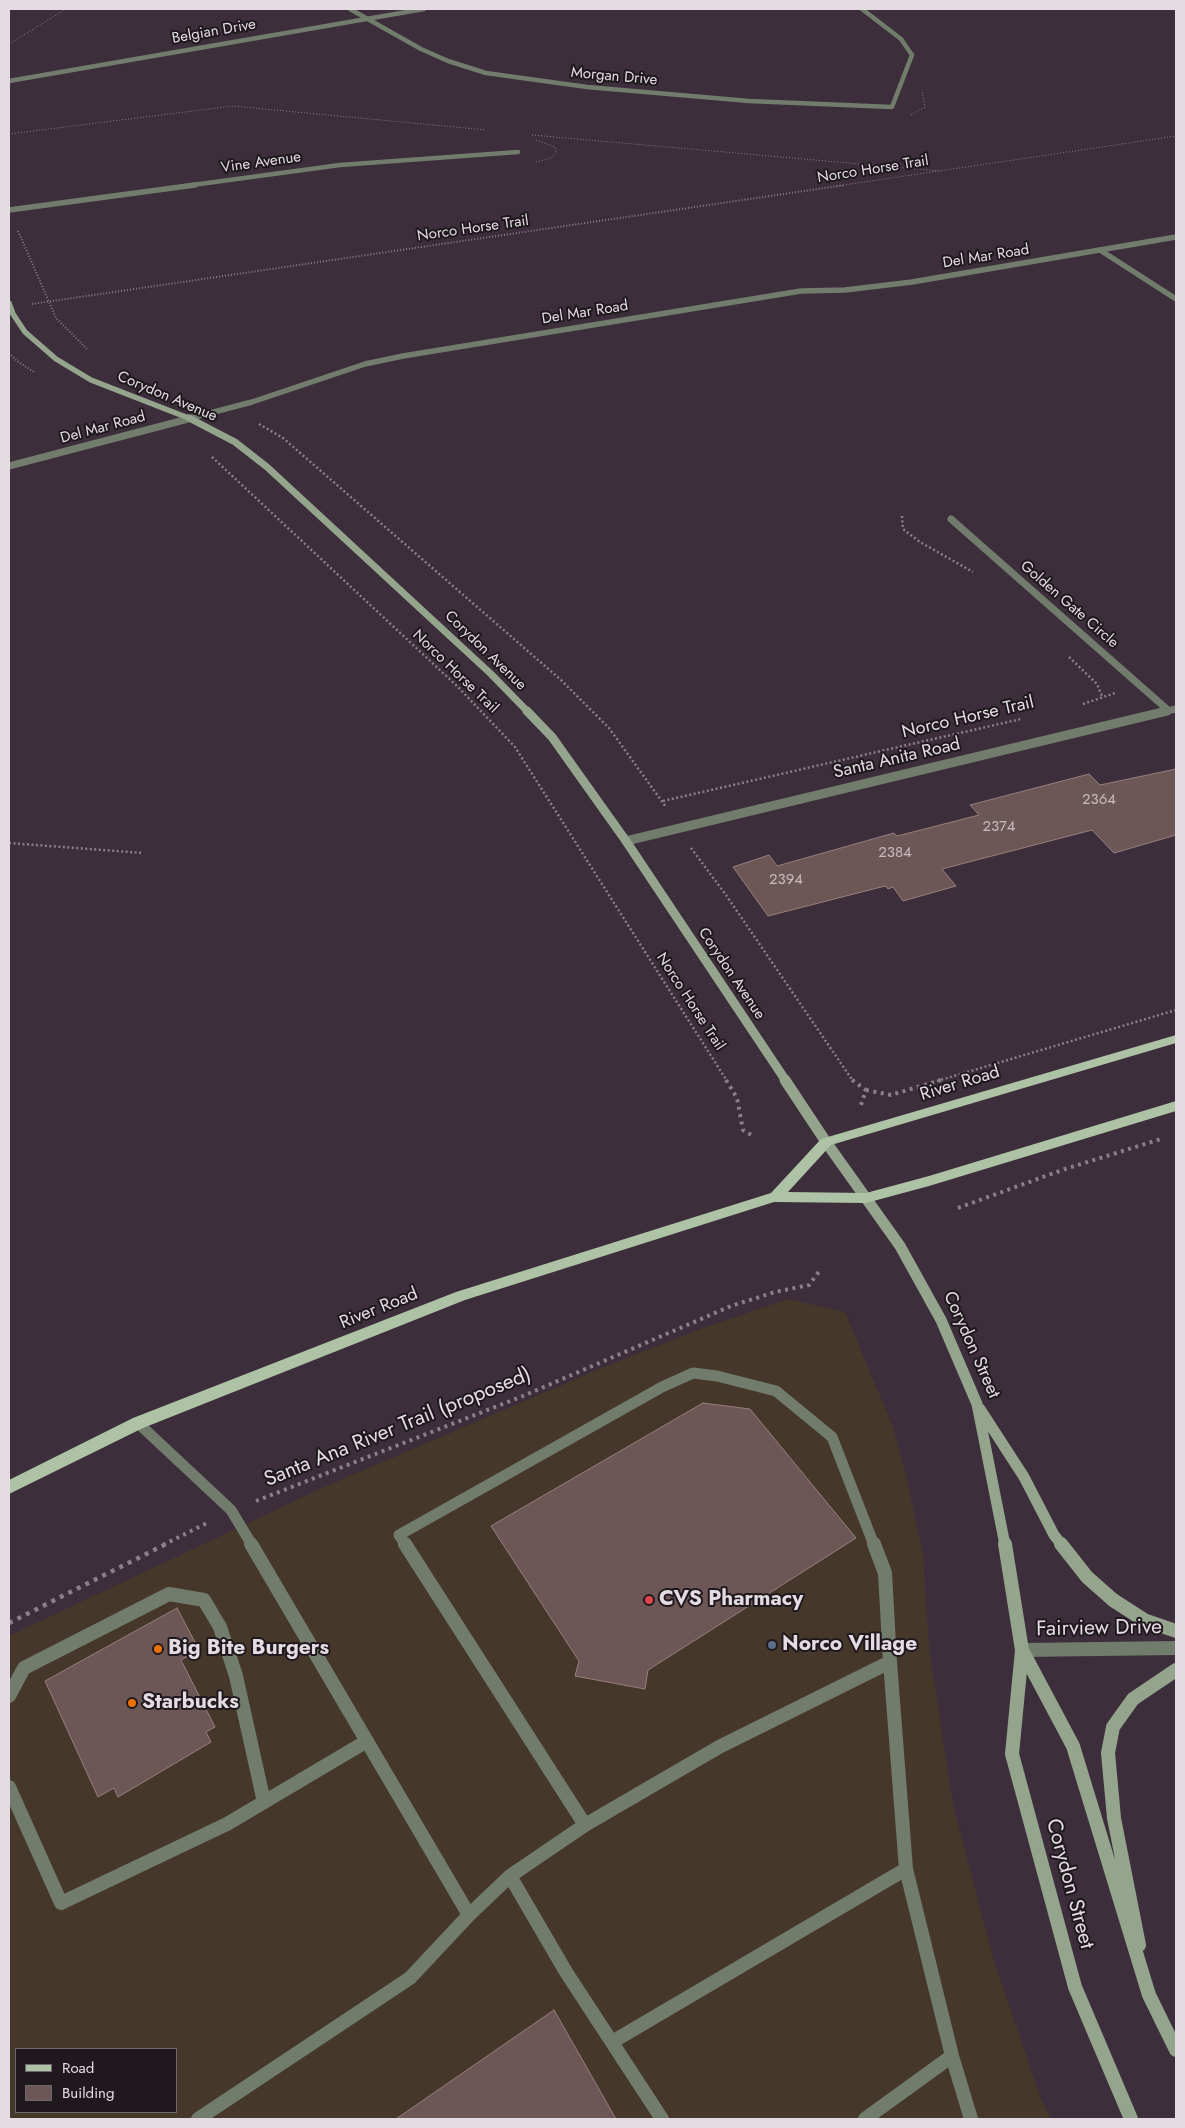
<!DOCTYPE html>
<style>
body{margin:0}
#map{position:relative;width:1185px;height:2128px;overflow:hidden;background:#3c2e3a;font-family:Jost,sans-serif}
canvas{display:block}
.frame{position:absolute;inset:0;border:10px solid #e4dbe3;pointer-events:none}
.legend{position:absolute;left:15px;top:2048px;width:162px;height:65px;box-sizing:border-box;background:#1f191e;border:1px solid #6e676d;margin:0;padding:6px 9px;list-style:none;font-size:15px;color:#e4dbe3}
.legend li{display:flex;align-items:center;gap:10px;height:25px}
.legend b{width:25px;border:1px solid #6e676d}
</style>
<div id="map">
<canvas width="1185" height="2128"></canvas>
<div class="frame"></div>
<ul class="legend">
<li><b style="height:6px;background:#aec3a5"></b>Road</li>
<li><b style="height:14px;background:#6d5756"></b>Building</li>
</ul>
</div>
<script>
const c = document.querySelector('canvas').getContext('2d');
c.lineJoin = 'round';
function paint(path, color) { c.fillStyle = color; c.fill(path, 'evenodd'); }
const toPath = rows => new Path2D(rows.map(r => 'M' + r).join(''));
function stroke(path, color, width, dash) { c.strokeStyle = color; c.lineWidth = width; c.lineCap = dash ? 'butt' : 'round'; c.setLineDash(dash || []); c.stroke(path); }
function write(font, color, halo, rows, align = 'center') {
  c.font = font + ' Jost,sans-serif'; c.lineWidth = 4; c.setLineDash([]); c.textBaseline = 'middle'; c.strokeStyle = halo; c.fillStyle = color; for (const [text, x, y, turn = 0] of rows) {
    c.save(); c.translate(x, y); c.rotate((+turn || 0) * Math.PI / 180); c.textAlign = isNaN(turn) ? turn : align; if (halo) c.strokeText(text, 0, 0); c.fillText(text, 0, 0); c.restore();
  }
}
const commercial = toPath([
 [788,1299,845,1312,893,1427,905,1472,923,1554,929,1648,953,1805,994,1961,1040,2096,1051,2119,9,2119,9,1636,322,1488,609,1365,706,1327],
 [16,2049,176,2049,176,2112,16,2112]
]);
const building = toPath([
 [1176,769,1176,835,1114,853,1092,830,942,869,956,886,903,901,893,887,888,889,885,886,768,916,733,867,769,855,777,866,894,833,897,836,979,815,970,805,1089,774,1100,785,1176,769],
 [703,1403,750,1409,856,1538,648,1670,645,1689,575,1676,579,1661,491,1526,703,1403],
 [177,1608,199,1650,181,1660,215,1727,206,1732,211,1742,118,1797,114,1788,98,1797,45,1681,177,1608],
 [554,2010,616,2119,396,2119,554,2010]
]);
const pathFar4 = toPath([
 [9,44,66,9],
 [911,115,925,107,922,90],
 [9,134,233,106,486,130],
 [532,135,939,171,1176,136],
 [536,140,555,147,556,153,551,158,536,162],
 [837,186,939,171]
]);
const pathFar3 = toPath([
 [18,231,56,318,87,349],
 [32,304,845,185],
 [9,353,17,361,34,372]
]);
const pathFar2 = toPath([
 [259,424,283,438,561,680,609,728,666,807],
 [212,457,458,687,515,747,727,1081],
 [902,516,903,529,920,542,973,572],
 [1069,657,1097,684,1102,696],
 [1083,704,1115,693],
 [663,801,1021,719],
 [9,843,143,853],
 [691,848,726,895,853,1081],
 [937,1081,1176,1010]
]);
const pathFar1 = toPath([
 [726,1080,737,1098,743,1130,753,1136],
 [852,1080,866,1090,861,1105],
 [866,1090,891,1095,941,1080],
 [958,1208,1065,1169,1161,1139],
 [256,1501,523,1396,731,1306,775,1292,809,1285,820,1270],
 [163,1545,209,1522]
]);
const path = toPath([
 [9,1623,166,1544]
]);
const laneFar1 = toPath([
 [138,1423,231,1510,252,1545],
 [406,1545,399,1535,662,1387,693,1373,717,1376,776,1391,832,1437,874,1545]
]);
const lane = toPath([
 [251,1544,469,1915],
 [405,1544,585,1825],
 [874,1544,885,1573,890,1662],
 [9,1696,24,1668,169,1594,204,1600,220,1627,236,1676,264,1802],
 [9,1787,61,1903,227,1824,367,1741],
 [510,1876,566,1972,662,2119],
 [612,2042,906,1869],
 [198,2119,410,1978,469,1915,510,1876,585,1825,719,1747,890,1662,906,1869,952,2056,971,2119],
 [865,2119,952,2056]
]);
const streetFar4 = toPath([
 [350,9,421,49,448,61,486,73,587,87,749,101,892,107,912,55,901,39,862,9],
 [9,81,424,9],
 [185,186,340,165,518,152]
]);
const streetFar3 = toPath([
 [9,210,195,185],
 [1100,250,1176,299],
 [187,419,252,402,365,364,403,356,801,291,845,290,912,282,1176,237]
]);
const streetFar2 = toPath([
 [9,466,192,418],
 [951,519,1169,711],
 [1162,712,1176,709]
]);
const streetFar1 = toPath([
 [626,841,1167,711]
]);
const street = toPath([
 [1022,1650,1176,1648]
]);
const secondaryFar4 = toPath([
 [9,303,13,314,25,332,56,359,91,380,191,419]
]);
const secondaryFar3 = toPath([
 [189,418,235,442,267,467,491,674,528,712]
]);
const secondaryFar2 = toPath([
 [527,711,552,737,626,841,786,1081]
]);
const secondaryFar1 = toPath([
 [785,1080,826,1142,900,1246,941,1320,977,1404,1005,1545],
 [980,1409,1024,1477,1054,1535,1062,1545]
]);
const secondary = toPath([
 [1005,1544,1022,1650,1012,1754,1075,1987,1131,2119],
 [1061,1544,1087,1577,1113,1600,1144,1620,1176,1631],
 [1022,1650,1073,1746,1149,1995,1176,2050],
 [1139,1945,1114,1818,1108,1753,1113,1727,1133,1699,1176,1670]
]);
const primary = toPath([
 [1176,1035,1176,1043,831,1145,788,1192,866,1193,929,1176,1176,1101,1176,1111,929,1186,866,1203,774,1202,465,1300,143,1428,9,1494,9,1480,133,1418,456,1292,771,1193,821,1139,1176,1035]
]);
const markers = [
 [649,1600,5,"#e0444e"],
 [772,1645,5,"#5c6f8a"],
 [158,1649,5,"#e8710a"],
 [132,1703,5,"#e8710a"]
];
const farStreetnames = [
 ["Belgian Drive",214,32,-10],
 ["Morgan Drive",614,77,5],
 ["Vine Avenue",261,163,-8],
 ["Norco Horse Trail",873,170,-9],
 ["Norco Horse Trail",473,229,-8],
 ["Del Mar Road",986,257,-9],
 ["Del Mar Road",585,313,-9],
 ["Corydon Avenue",167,397,23],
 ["Del Mar Road",103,428,-15],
 ["Golden Gate Circle",1069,605,41],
 ["Corydon Avenue",485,651,44],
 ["Norco Horse Trail",455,672,44],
 ["Corydon Avenue",731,974,56],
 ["Norco Horse Trail",690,1002,57]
];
const numberNames = [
 ["2364",1099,800],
 ["2374",999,827],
 ["2384",895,853],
 ["2394",786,880]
];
const streetNames = [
 ["Norco Horse Trail",968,718,-13],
 ["Santa Anita Road",897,759,-13],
 ["River Road",960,1084,-17],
 ["River Road",379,1309,-22],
 ["Corydon Street",971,1345,66]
];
const nearStreetnames = [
 ["Santa Ana River Trail (proposed)",398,1428,-22],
 ["Fairview Drive",1099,1629,-1],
 ["Corydon Street",1069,1884,75]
];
const nearPoinames = [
 ["CVS Pharmacy",659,1600],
 ["Norco Village",782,1645],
 ["Big Bite Burgers",168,1649],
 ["Starbucks",142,1703]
];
paint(commercial, '#46372b');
paint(building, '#6d5756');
stroke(building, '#977f7e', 1);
stroke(pathFar4, '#8b7f89', 1, [1, 2]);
stroke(pathFar3, '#8b7f89', 2, [1, 2]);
stroke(pathFar2, '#8b7f89', 2.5, [2, 2.5]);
stroke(pathFar1, '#8b7f89', 4, [3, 4.5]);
stroke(path, '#8b7f89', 4.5, [4, 5.5]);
stroke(laneFar1, '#717c6d', 11);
stroke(lane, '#717c6d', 14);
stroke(streetFar4, '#717c6d', 4.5);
stroke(streetFar3, '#717c6d', 5.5);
stroke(streetFar2, '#717c6d', 7);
stroke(streetFar1, '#717c6d', 9);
stroke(street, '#717c6d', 14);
stroke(secondaryFar4, '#94a48d', 5.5);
stroke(secondaryFar3, '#94a48d', 7);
stroke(secondaryFar2, '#94a48d', 9);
stroke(secondaryFar1, '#94a48d', 11);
stroke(secondary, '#94a48d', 14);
paint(primary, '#aec3a5');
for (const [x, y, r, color] of markers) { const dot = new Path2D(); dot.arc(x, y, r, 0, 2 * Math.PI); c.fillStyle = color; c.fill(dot); stroke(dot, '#1f191e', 2); }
write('15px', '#e4dbe3', '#1f191e', farStreetnames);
write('15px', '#c6bac0', null, numberNames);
write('18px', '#e4dbe3', '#1f191e', streetNames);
write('21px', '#e4dbe3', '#1f191e', nearStreetnames);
write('bold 21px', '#e4dbe3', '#1f191e', nearPoinames, 'left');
</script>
